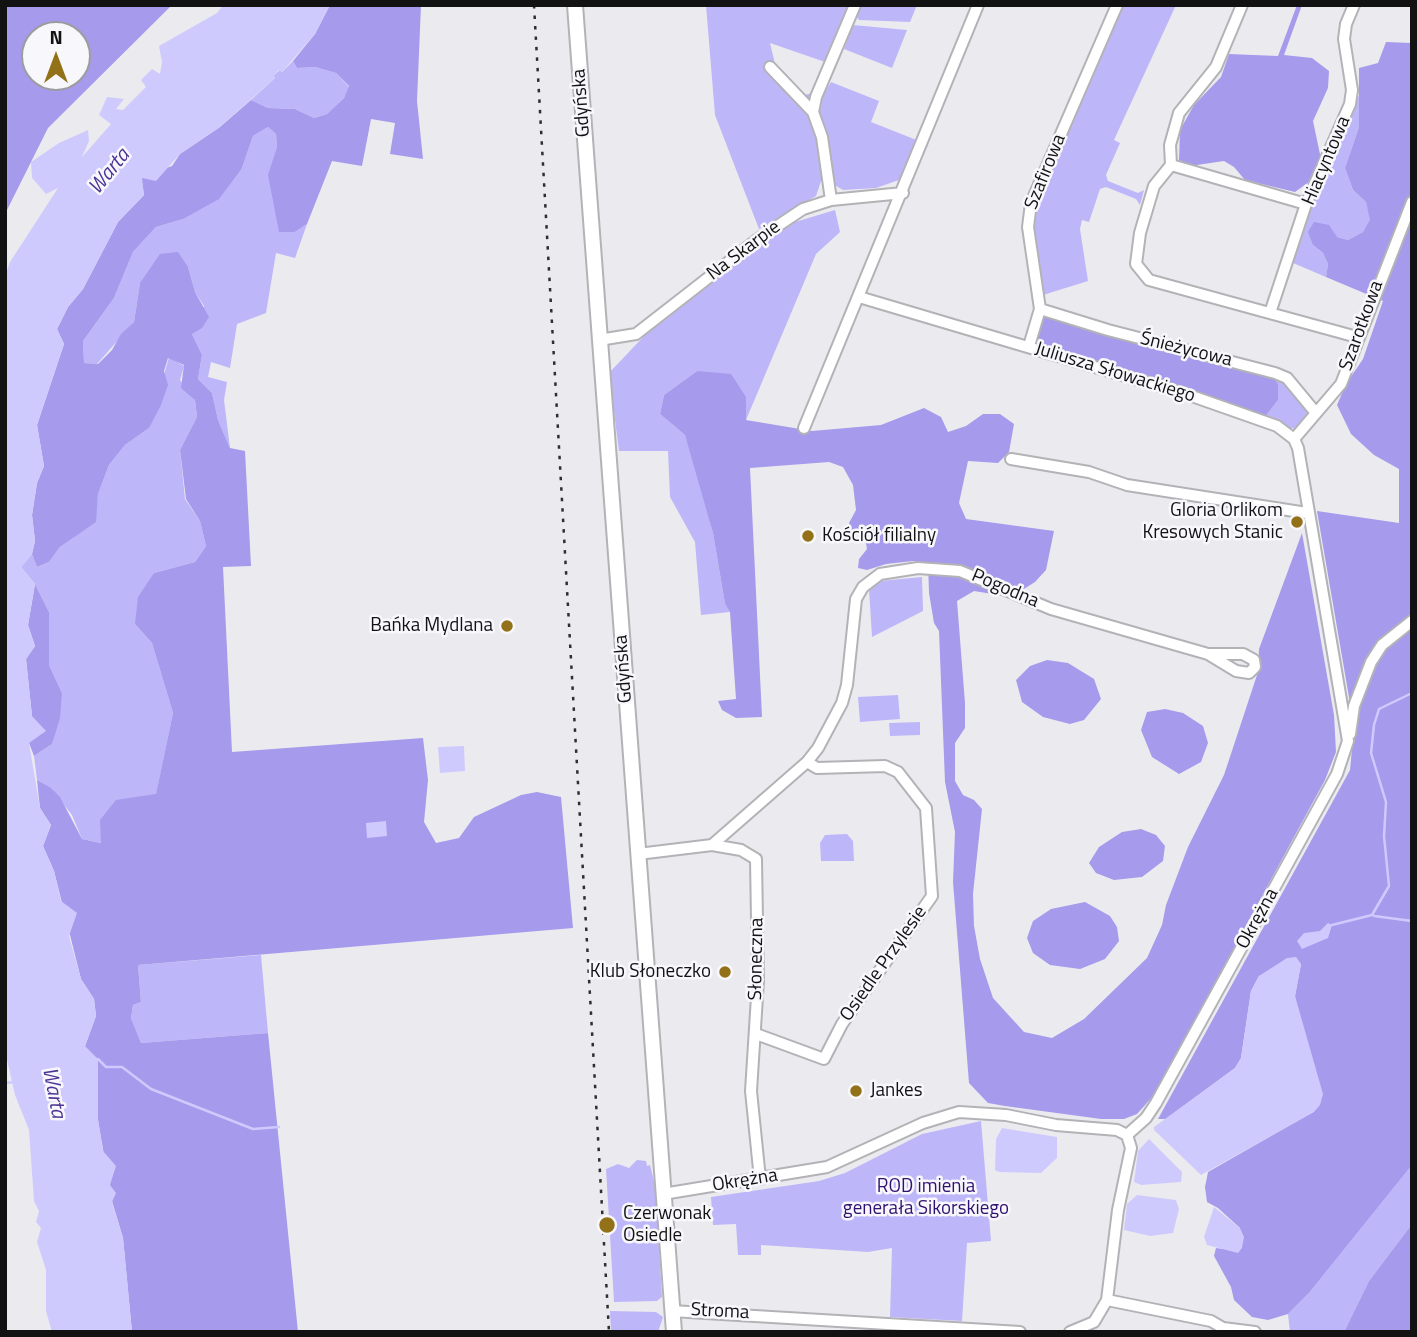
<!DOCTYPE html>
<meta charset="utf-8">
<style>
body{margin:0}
#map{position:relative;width:1417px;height:1337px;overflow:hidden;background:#ebebef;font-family:"Titillium Web",sans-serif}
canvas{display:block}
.frame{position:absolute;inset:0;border:7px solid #121213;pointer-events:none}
.north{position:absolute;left:21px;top:21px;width:70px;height:70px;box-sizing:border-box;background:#f8f8fc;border:2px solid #9c9c9f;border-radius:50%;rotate:0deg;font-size:19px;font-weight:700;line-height:28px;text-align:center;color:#121213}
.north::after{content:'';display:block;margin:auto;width:24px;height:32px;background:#927118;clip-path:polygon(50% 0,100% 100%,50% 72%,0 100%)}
</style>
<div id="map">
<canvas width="1417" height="1337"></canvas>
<div class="frame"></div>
<div class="north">N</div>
</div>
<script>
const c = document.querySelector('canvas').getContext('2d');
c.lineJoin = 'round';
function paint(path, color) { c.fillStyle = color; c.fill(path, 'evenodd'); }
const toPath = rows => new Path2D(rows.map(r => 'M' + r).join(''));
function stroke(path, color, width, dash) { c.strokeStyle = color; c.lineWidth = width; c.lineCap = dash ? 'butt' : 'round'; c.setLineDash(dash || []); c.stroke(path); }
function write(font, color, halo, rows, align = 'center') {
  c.font = font + ' "Titillium Web",sans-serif'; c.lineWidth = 5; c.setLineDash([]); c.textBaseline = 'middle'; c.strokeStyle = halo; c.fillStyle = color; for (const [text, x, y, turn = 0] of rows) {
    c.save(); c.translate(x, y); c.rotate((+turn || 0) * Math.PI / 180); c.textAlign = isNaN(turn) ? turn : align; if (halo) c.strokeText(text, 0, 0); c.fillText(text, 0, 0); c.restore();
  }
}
const green = toPath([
 [706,5,852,5,828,63,770,43,776,68,804,95,813,93,822,178,816,196,759,229,715,115],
 [859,5,917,5,910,22,859,20,855,15],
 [1120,5,1176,5,1114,140,1120,143,1106,175,1108,181,1138,193,1144,190,1140,205,1136,199,1106,187,1100,189,1089,222,1082,220,1080,229,1088,281,1043,295,1039,290,1032,219,1034,205],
 [853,25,907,30,892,68,844,49],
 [293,61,297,68,315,67,336,73,349,87,344,98,327,114,314,118,295,109,268,108,251,100,275,78,273,76,280,70,282,72],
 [831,82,879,101,871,122,919,141,910,164,899,180,876,188,843,190,833,184,818,118,820,100],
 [1360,93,1359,127,1345,168,1353,190,1366,202,1371,220,1363,232,1348,240,1337,237,1313,245,1323,253,1328,264,1326,277,1293,263,1309,214],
 [268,127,276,134,277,147,269,175,295,232,307,224,295,258,276,253,266,313,237,324,230,368,211,362,208,377,227,382,224,400,230,448,218,420,212,393,198,379,202,355,192,334,204,306,195,292,188,267,140,283,134,322,97,364,84,363,83,341,114,298,133,252,156,227,183,219,242,168,253,136],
 [835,210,840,232,816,254,746,420,746,397,697,371,664,395,660,414,685,435,696,465,713,533,725,604,730,612,701,615,695,542,670,497,668,451,619,451,609,373,646,334,785,225],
 [169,357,184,366,180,380,195,400,197,417,180,450,185,499,200,521,206,546,195,562,154,573,135,624,152,643,173,713,156,795,102,843,82,839,72,815,50,787,37,780,34,756,52,744,62,693,49,665,49,612,35,584,21,567,32,554,37,567,49,562,60,547,95,522,98,494,109,465,125,445,149,428],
 [1274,377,1282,378,1309,411,1299,429,1290,428,1265,417,1278,400],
 [922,577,923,611,872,637,869,589,880,581],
 [898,695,900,719,860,722,858,697],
 [920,722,920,735,890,736,889,723],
 [847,834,853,841,854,861,821,861,820,843,825,835],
 [261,955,268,1033,141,1043,131,1018,133,1005,141,1002,138,965],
 [981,1121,991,1241,967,1243,962,1321,890,1317,892,1248,868,1252,761,1245,761,1255,738,1255,736,1224,713,1225,711,1197,819,1181,845,1173,922,1134],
 [637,1160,646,1161,647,1166,650,1165,655,1185,662,1297,657,1301,614,1302,606,1169,618,1164,629,1168],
 [1412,1165,1412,1224,1369,1281,1344,1332,1290,1332,1288,1314,1309,1293],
 [610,1311,656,1312,663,1317,658,1332,611,1332]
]);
const forest = toPath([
 [5,5,172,5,48,128,5,214],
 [77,35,77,77,35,77,35,35],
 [330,5,421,5,417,101,423,159,390,154,395,123,371,119,362,166,332,161,307,224,295,232,279,232,268,175,277,147,276,134,268,127,253,136,242,168,219,199,183,219,156,227,133,252,114,298,83,341,84,363,98,364,112,350,121,334,134,322,140,283,160,254,178,252,188,267,195,292,209,317,202,328,192,334,202,355,198,379,212,393,218,420,230,448,245,451,251,566,223,567,232,752,423,738,428,780,424,822,436,843,459,838,474,817,521,795,537,792,561,797,573,928,138,965,141,1002,133,1005,131,1018,141,1043,268,1033,298,1332,132,1332,123,1238,112,1201,85,1046,96,1016,94,999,81,979,54,871,43,846,51,825,40,808,37,780,50,787,60,797,82,839,101,843,100,820,116,800,156,794,173,713,152,643,135,624,138,597,154,573,195,562,206,546,200,521,186,499,180,450,197,417,195,400,181,388,184,365,168,358,164,371,168,385,161,405,149,428,125,445,109,465,98,494,96,522,60,547,49,562,37,567,32,554,35,541,32,515,37,483,44,466,37,425,64,344,57,329,68,307,83,289,118,222,144,195,141,177,172,166,180,154,220,127,251,100,268,108,295,109,314,118,327,114,344,98,349,86,336,73,315,67,297,68,293,61,315,34],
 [1297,5,1302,5,1284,55,1312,58,1329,71,1328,88,1313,121,1321,159,1313,179,1295,192,1245,180,1234,167,1224,161,1190,166,1179,160,1180,130,1194,105,1221,77,1229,54,1278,56],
 [1386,42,1412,43,1412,1165,1309,1293,1288,1314,1268,1320,1252,1317,1234,1300,1231,1287,1214,1256,1216,1248,1223,1249,1240,1228,1218,1208,1207,1202,1205,1187,1208,1172,1313,1112,1295,996,1301,964,1259,976,1251,991,1241,1058,1235,1068,1166,1119,1158,1119,1350,770,1353,738,1350,703,1317,511,1399,523,1399,469,1374,455,1351,434,1337,405,1346,384,1363,359,1383,301,1326,277,1328,264,1323,253,1313,245,1308,232,1314,222,1329,225,1337,237,1348,240,1363,232,1370,220,1366,202,1353,190,1345,168,1359,127,1359,68,1378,63],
 [1054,316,1274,377,1278,385,1278,400,1265,417,1039,344,1037,333,1044,318],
 [697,371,731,374,746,397,746,420,812,431,881,425,924,408,941,417,948,432,966,426,983,414,1000,414,1014,424,1009,452,998,463,968,461,959,503,966,519,1054,531,1046,570,1035,582,1011,597,974,591,957,601,965,703,965,728,955,743,955,781,963,795,974,800,982,809,973,894,974,926,980,959,993,998,1024,1032,1052,1038,1084,1019,1147,958,1162,925,1166,905,1188,847,1224,775,1258,672,1259,649,1302,533,1334,715,1336,752,1325,780,1154,1095,1137,1114,1124,1119,1101,1119,1005,1106,988,1103,969,1083,953,882,955,832,945,782,939,631,934,623,929,593,928,563,913,561,886,564,867,570,858,568,859,559,867,549,865,538,851,530,849,523,856,510,853,485,843,467,829,462,750,468,762,717,736,718,722,710,718,701,736,699,730,612,725,604,713,533,685,435,660,414,664,395],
 [35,584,49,612,49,665,62,693,60,718,52,744,34,756,29,743,32,716,26,659,35,646,28,625],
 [1047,660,1068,663,1094,679,1101,699,1084,720,1070,724,1043,717,1022,702,1016,680,1030,666],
 [1165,709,1183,713,1203,726,1208,743,1201,762,1179,774,1152,757,1141,730,1147,712],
 [1141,829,1156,835,1165,846,1163,861,1142,877,1114,880,1096,873,1089,863,1099,847,1122,832],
 [1085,902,1110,916,1117,927,1119,941,1105,959,1080,969,1050,965,1033,953,1027,938,1033,921,1051,909],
 [1412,1224,1412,1332,1344,1332,1369,1281]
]);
const water = toPath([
 [223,5,330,5,315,34,282,72,279,70,274,75,275,78,220,127,180,154,156,181,142,178,144,195,118,222,83,289,68,307,57,329,64,344,37,425,44,466,37,483,32,515,35,541,32,554,21,567,35,584,28,625,35,646,26,659,32,716,46,731,29,743,40,808,51,825,43,846,54,871,61,901,77,913,69,936,81,979,94,999,96,1016,85,1046,98,1059,98,1119,103,1151,116,1166,110,1185,116,1193,112,1202,123,1238,132,1332,52,1332,46,1311,46,1270,37,1242,41,1228,36,1222,39,1211,34,1201,29,1130,15,1095,5,1051,5,276,10,262,58,188,46,194,32,178,31,162,59,143,88,130,89,141,82,157,111,124,99,115,107,97,124,99,116,109,123,110,146,87,141,80,152,69,160,74,162,62,159,46,217,13],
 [464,746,465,771,440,773,438,747],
 [386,821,387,836,367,838,366,823],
 [1328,923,1332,925,1328,938,1302,949,1297,941,1304,933,1320,931],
 [1296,957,1301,964,1295,996,1323,1094,1320,1105,1314,1112,1201,1175,1154,1130,1154,1127,1235,1068,1241,1058,1251,991,1259,976,1287,958],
 [1002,1128,1057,1137,1057,1158,1041,1173,999,1172,995,1170,996,1139],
 [1149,1139,1182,1172,1181,1182,1141,1185,1134,1182,1138,1151],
 [1137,1195,1176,1200,1179,1209,1173,1233,1150,1236,1124,1230,1127,1204],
 [1214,1207,1240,1228,1244,1237,1242,1248,1238,1253,1207,1245,1204,1237]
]);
const stream = toPath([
 [1374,916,1412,921],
 [1332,925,1372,915,1389,886,1384,836,1386,802,1371,753,1374,725,1379,709,1412,693],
 [98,1059,106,1067,122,1067,151,1089,253,1129,279,1127],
 [5,1083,16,1082]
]);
const street = toPath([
 [1242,5,1216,67,1179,113,1170,145,1171,165,1154,186,1140,233,1136,264,1149,280,1357,337],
 [770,67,813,112,822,137,831,200],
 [813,112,816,97,855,5],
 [1171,165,1306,204],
 [859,297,1186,394,1277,426,1294,439,1298,448,1348,741,1337,774,1156,1103,1146,1118,1127,1135],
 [1040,309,1108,330,1275,373,1287,378,1316,413],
 [1270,313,1306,204,1350,104,1352,90,1344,39,1346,24,1354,5],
 [599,340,636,334,758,239,803,209,831,200,903,193],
 [1029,346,1040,309,1028,227,1031,203,1117,5],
 [804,428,978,5],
 [1294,439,1341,384,1412,202],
 [1011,459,1089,472,1127,485,1307,513],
 [1350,734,1354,706,1371,662,1382,645,1412,621],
 [712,845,807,762,818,748,842,703,847,685,856,599,863,587,880,574,918,568,960,571,1051,609,1208,654,1236,671,1249,673,1255,667,1254,660,1243,654,1208,654],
 [638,854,712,845,741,850,756,859,758,981,751,1091,760,1179],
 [756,1034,824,1059,842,1024,932,896,926,808,898,772,885,766,817,768,807,762],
 [663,1194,827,1167,923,1123,959,1112,1006,1115,1056,1125,1117,1130,1127,1135],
 [1107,1300,1211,1321,1223,1328,1255,1332],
 [672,1311,1020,1332],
 [1070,1332,1094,1322,1107,1300,1118,1210,1131,1148,1127,1135]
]);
const secondary = toPath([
 [575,5,674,1332]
]);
const rail = toPath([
 [534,5,609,1332]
]);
const markers = [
 [1297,522,7,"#927118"],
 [808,536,7,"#927118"],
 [507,626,7,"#927118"],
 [725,972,7,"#927118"],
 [856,1091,7,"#927118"],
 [607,1225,9,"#927118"]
];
const streetNames = [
 ["Gdyńska",582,103,-94],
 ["Hiacyntowa",1327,161,-67],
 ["Szafirowa",1046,172,-68],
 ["Na Skarpie",744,251,-37],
 ["Szarotkowa",1362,326,-70],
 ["Śnieżycowa",1186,350,14],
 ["Juliusza Słowackiego",1115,373,17],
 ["Pogodna",1005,589,23],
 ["Gdyńska",624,669,-94],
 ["Okrężna",1258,919,-61],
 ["Słoneczna",757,959,-89],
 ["Osiedle Przylesie",884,964,-55],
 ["Okrężna",745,1181,-9],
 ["Stroma",720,1312,3]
];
const poiNames = [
 ["Gloria Orlikom",1283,511],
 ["Kresowych Stanic",1283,533],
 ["Kościół filialny",822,536,"left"],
 ["Bańka Mydlana",493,626],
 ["Klub Słoneczko",711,972],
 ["Jankes",870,1091,"left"],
 ["Czerwonak",623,1214,"left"],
 ["Osiedle",623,1236,"left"]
];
const parkNames = [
 ["ROD imienia",926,1187],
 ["generała Sikorskiego",926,1209]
];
const waterNames = [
 ["Warta",110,172,-51],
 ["Warta",53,1093,79]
];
paint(green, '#bdb6f9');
paint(forest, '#a59aec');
paint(water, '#cfcafd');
stroke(stream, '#cfcafd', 2.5);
stroke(street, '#b3b3b7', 14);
stroke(secondary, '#b3b3b7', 18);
stroke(street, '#fff', 10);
stroke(secondary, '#fff', 14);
stroke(rail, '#2e2e2f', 2.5, [3.5, 7]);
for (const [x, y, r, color] of markers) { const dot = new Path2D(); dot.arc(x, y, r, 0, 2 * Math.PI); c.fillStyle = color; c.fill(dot); stroke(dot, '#f8f8fc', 2.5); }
write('19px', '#121213', '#f8f8fc', streetNames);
write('19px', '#121213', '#f8f8fc', poiNames, 'right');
write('19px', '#301070', '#f8f8fc', parkNames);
write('italic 21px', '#4c3594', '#f8f8fc', waterNames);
</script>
